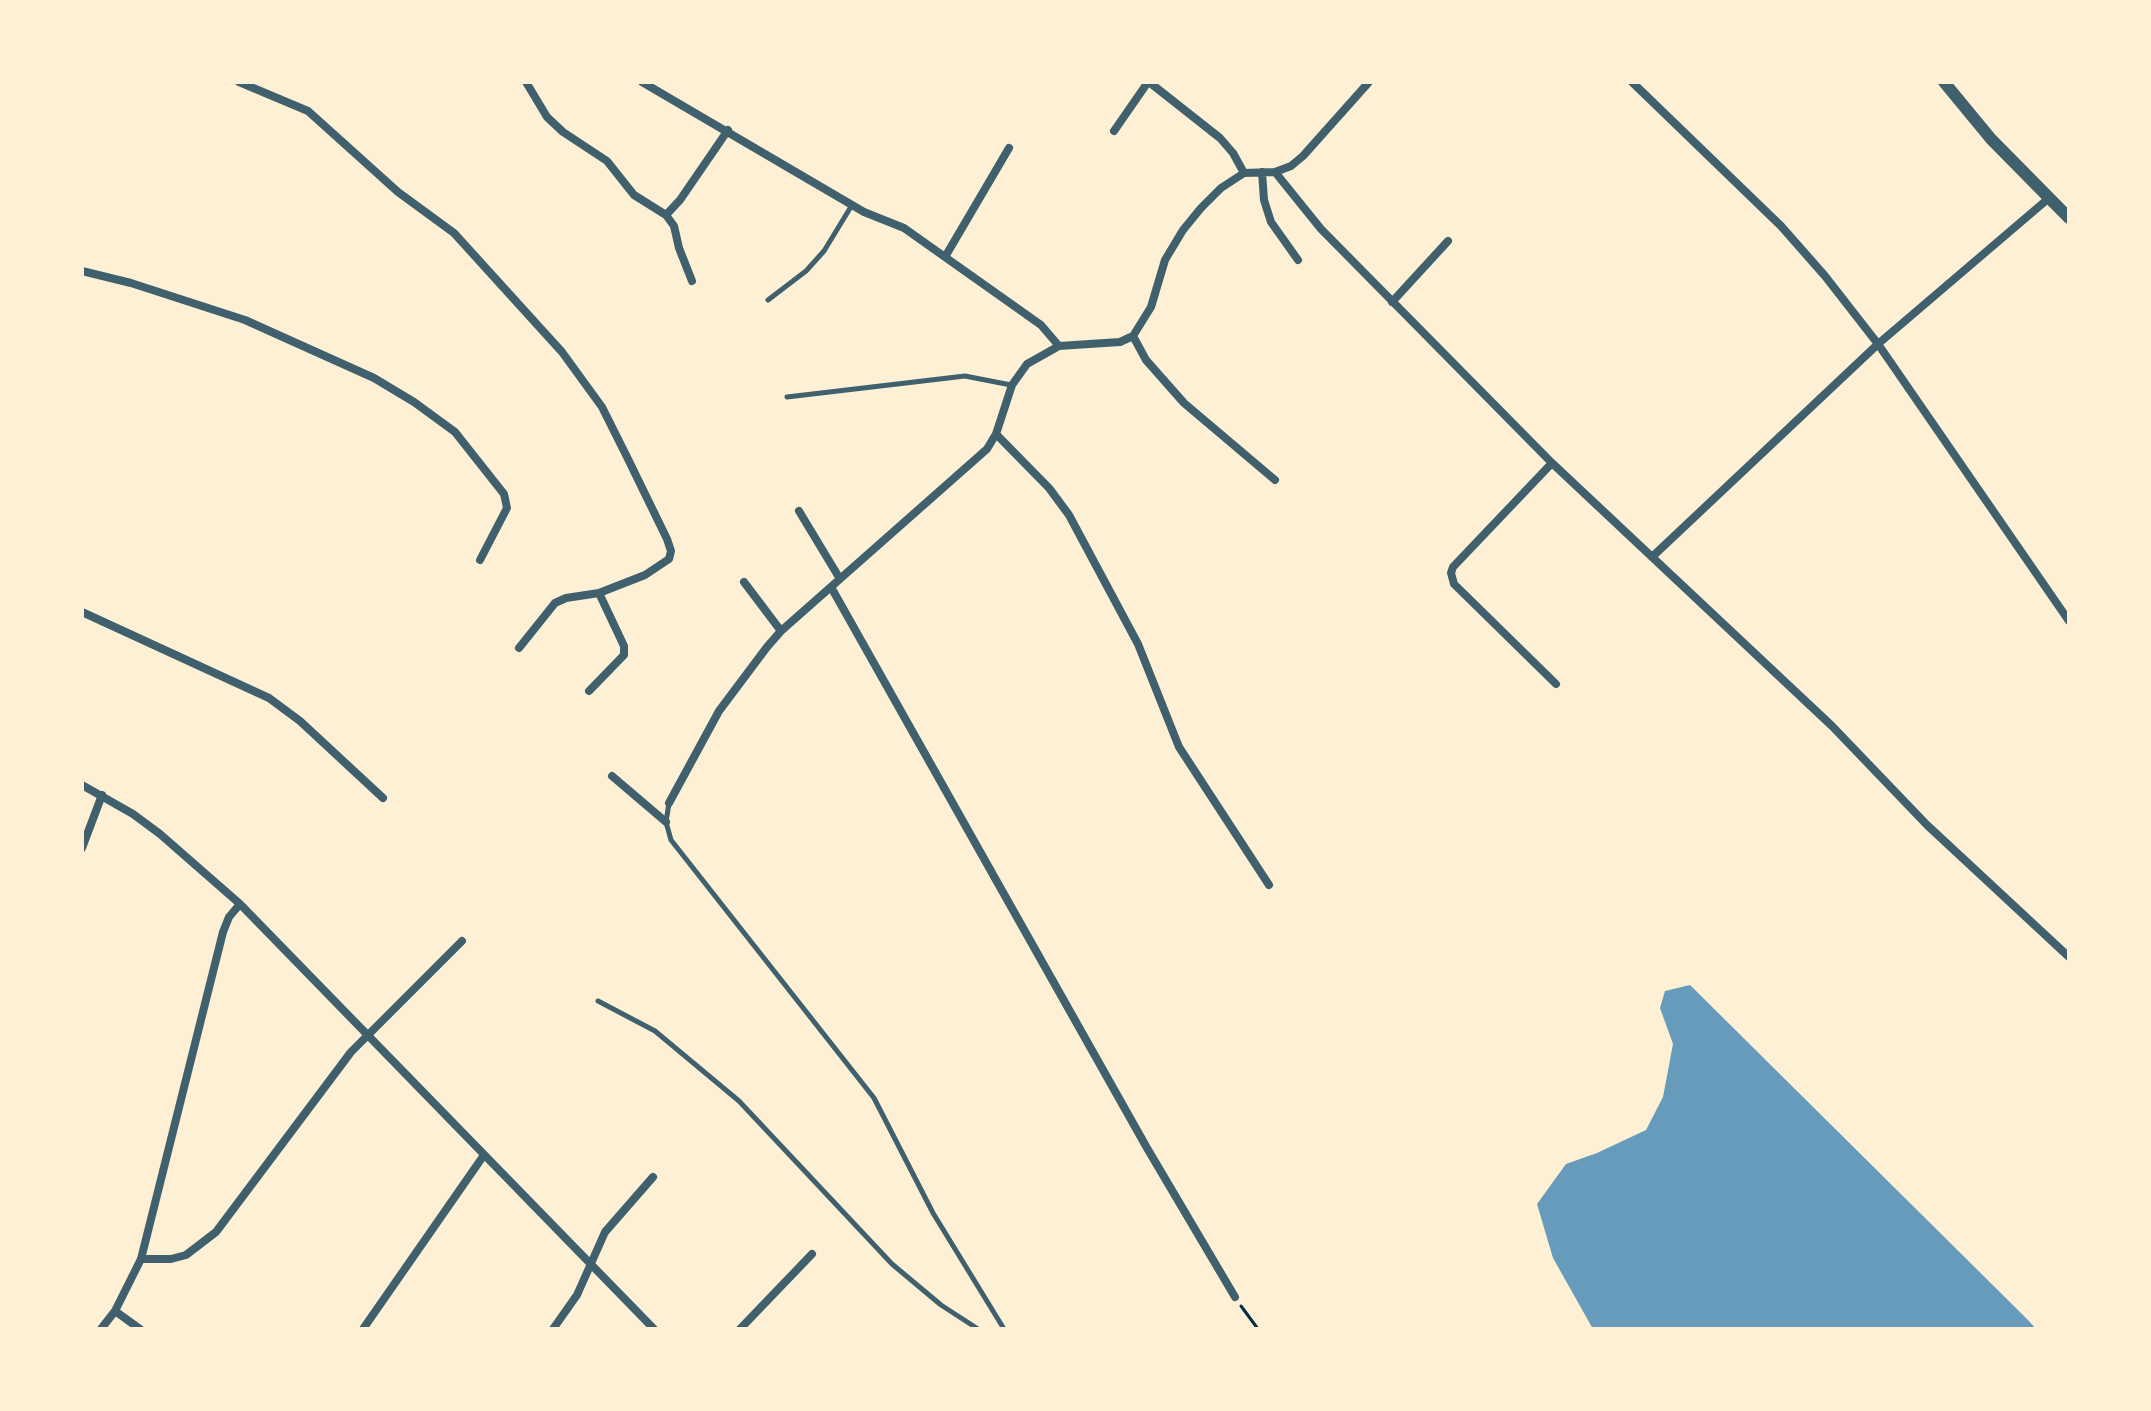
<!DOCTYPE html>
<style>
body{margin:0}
#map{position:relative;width:2151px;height:1411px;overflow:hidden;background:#fdf0d5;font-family:"Open Sans",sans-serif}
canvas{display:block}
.frame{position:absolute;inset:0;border:84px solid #fdf0d5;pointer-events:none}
</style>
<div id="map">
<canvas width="2151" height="1411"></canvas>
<div class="frame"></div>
</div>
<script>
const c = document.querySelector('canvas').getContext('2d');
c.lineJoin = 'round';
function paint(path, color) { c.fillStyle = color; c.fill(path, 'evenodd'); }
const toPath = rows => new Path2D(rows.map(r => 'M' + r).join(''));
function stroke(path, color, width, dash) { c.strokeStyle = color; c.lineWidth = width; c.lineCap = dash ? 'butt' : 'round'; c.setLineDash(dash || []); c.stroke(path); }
const water = toPath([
 [1690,985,2028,1320,2036,1329,1593,1329,1553,1258,1537,1204,1566,1164,1597,1153,1646,1130,1663,1097,1673,1044,1660,1008,1665,991]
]);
const path = toPath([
 [1241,1306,1258,1329]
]);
const service = toPath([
 [768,300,806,271,824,251,852,205],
 [787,397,965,376,1011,385],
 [669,803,666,822,671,840,874,1098,933,1213,1004,1329],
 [598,1001,655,1031,739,1101,892,1264,941,1305,978,1329]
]);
const minor = toPath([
 [239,82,308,111,398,192,454,233,562,352,602,407,628,459,667,539,671,551,669,559,645,575,599,593,566,598,555,603,519,648],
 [526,82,547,117,563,132,607,161,634,195,666,215,674,226,679,248,692,281],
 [642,82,864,212,904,228,1041,325,1059,346],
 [1149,82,1220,138,1233,153,1244,173],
 [1632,82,1781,226,1825,276,1878,344,2069,621],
 [1114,131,1148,82],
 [1262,172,1264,200,1271,222,1298,260],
 [1275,172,1321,229,1552,463,1832,726,1927,825,2069,957],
 [666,215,680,200,728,130],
 [945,257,1009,148],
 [82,271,131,283,245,320,374,378,414,402,455,432,504,494,507,508,480,560],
 [1392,302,1448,241],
 [1133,336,1146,360,1184,403,1275,480],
 [996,434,1049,488,1069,515,1138,644,1179,747,1269,885],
 [1552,463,1453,567,1451,573,1454,584,1556,684],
 [799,511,840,579],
 [1652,557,1878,344,2049,198],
 [744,582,781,631],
 [831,587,1147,1148,1235,1297],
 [82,612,269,698,300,721,383,798],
 [589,691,624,655,624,646,599,593],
 [612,776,666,822],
 [82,785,133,814,160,834,240,904,654,1329],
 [669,803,719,711,767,647,781,631,987,449,996,434,1012,385,1027,364,1059,346,1120,342,1133,336,1151,307,1165,260,1183,230,1201,208,1221,188,1244,173,1275,172,1291,166,1303,156,1369,82],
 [82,848,102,795],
 [141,1259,171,1259,186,1255,216,1232,351,1052,462,941],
 [115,1311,140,1329],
 [101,1329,115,1311,141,1259,223,932,229,917,240,904],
 [363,1329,484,1155],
 [553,1329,577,1295,605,1232,653,1177],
 [740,1329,812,1254]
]);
const tertiary = toPath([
 [1944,82,1991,139,2069,218]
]);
paint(water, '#669bbc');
stroke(path, '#003049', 3);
stroke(service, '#3f606c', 5);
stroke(minor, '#3f606c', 8);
stroke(tertiary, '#3f606c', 12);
</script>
